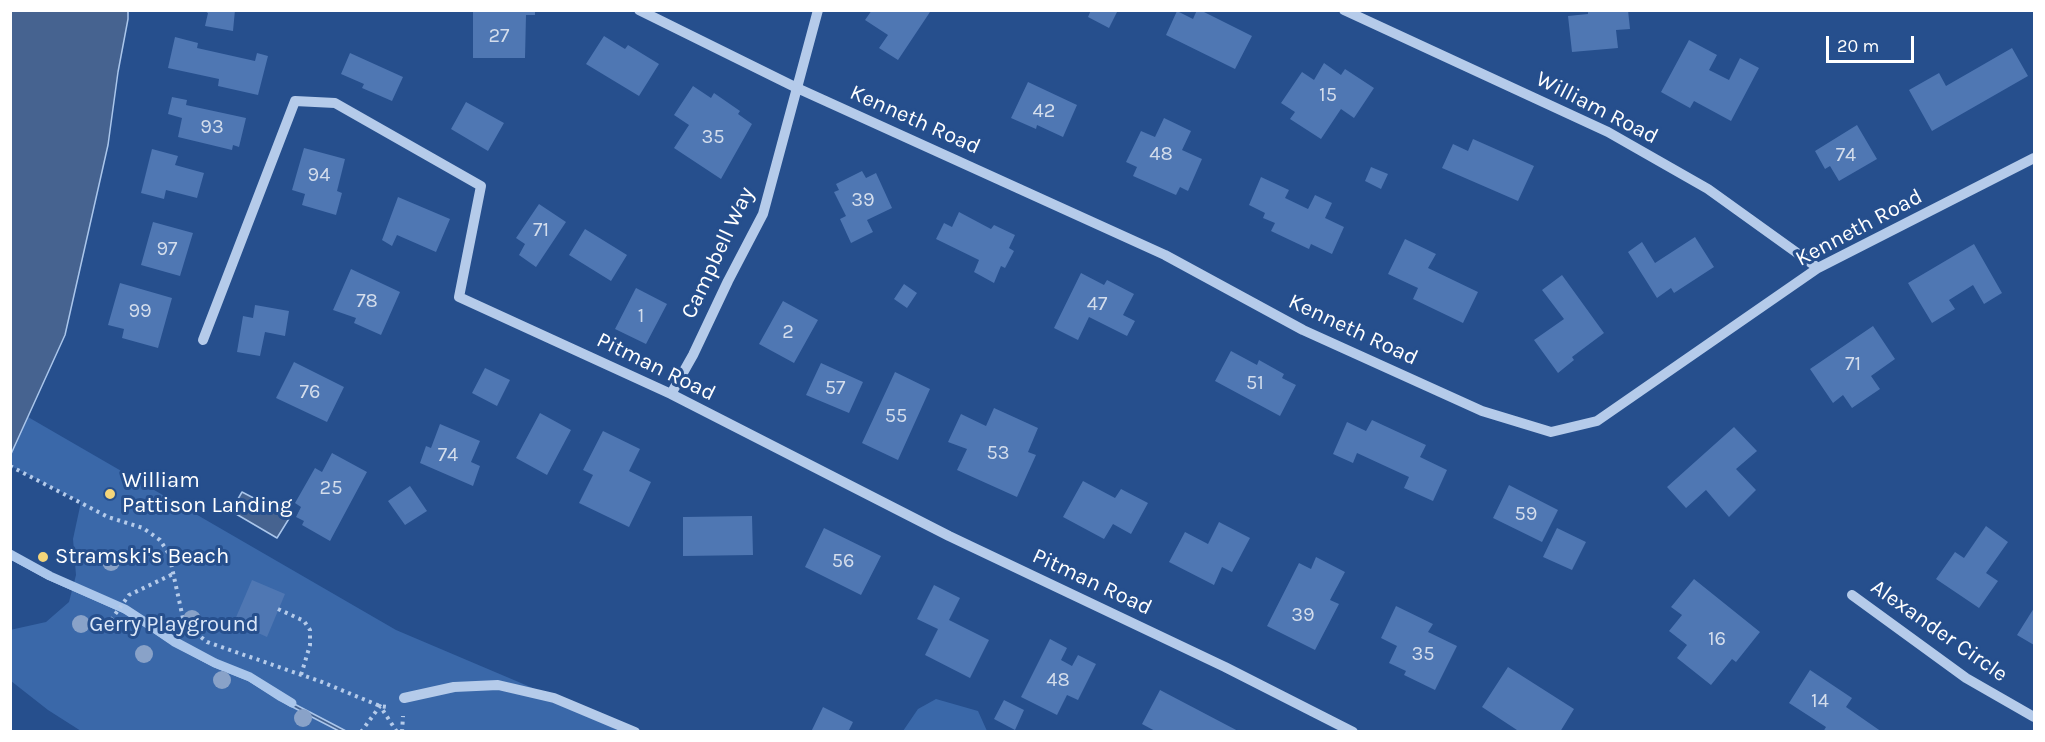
<!DOCTYPE html>
<style>
body{margin:0}
#map{position:relative;width:2045px;height:742px;overflow:hidden;background:#264f8d;font-family:Karla,sans-serif}
canvas{display:block}
.frame{position:absolute;inset:0;border:12px solid #fff;pointer-events:none}
.scale{position:absolute;left:1826px;top:36px;width:88px;height:27px;box-sizing:border-box;border:3px solid #fff;border-top:0;padding-left:8px;font-size:18px;line-height:21px;white-space:nowrap;color:#fff;-webkit-text-stroke:4px #264f8d;paint-order:stroke}
</style>
<div id="map">
<canvas width="2045" height="742"></canvas>
<div class="frame"></div>
<div class="scale">20 m</div>
</div>
<script>
const c = document.querySelector('canvas').getContext('2d');
c.lineJoin = 'round';
function paint(path, color) { c.fillStyle = color; c.fill(path, 'evenodd'); }
const toPath = rows => new Path2D(rows.map(r => 'M' + r).join(''));
function stroke(path, color, width, dash) { c.strokeStyle = color; c.lineWidth = width; c.lineCap = dash ? 'butt' : 'round'; c.setLineDash(dash || []); c.stroke(path); }
function write(font, color, halo, rows, align = 'center') {
  c.font = font + ' Karla,sans-serif'; c.lineWidth = 6; c.setLineDash([]); c.textBaseline = 'middle'; c.strokeStyle = halo; c.fillStyle = color; for (const [text, x, y, turn = 0] of rows) {
    c.save(); c.translate(x, y); c.rotate((+turn || 0) * Math.PI / 180); c.textAlign = isNaN(turn) ? turn : align; if (halo) c.strokeText(text, 0, 0); c.fillText(text, 0, 0); c.restore();
  }
}
const green = toPath([
 [28,417,396,630,634,731,81,731,48,710,11,681,10,630,46,622,69,602,76,575,73,539,81,502,11,466,10,454],
 [936,699,978,711,987,731,903,731,918,709]
]);
const water = toPath([
 [11,10,128,11,128,19,118,72,108,145,65,335,11,454,11,10],
 [242,492,290,517,277,538,231,511,242,492],
 [10,554,50,576,125,609,174,641,215,663,250,677,281,697,346,731,339,731,279,700,248,680,213,666,172,645,125,613,48,579,11,559,10,554]
]);
const stream = toPath([
 [10,554,50,576,125,609,174,641,215,663,250,677,292,703]
]);
const building = toPath([
 [203,10,235,10,233,31,205,26,208,13],
 [473,10,535,10,535,15,526,15,525,58,473,58],
 [872,10,928,10,930,12,898,60,879,48,888,35,865,20],
 [1091,10,1118,10,1109,28,1088,17],
 [1197,10,1200,10,1252,36,1235,69,1166,35,1177,11,1193,19],
 [1588,10,1628,10,1630,29,1616,30,1618,48,1572,52,1568,16,1588,14],
 [604,36,625,49,628,45,659,64,639,96,586,64],
 [175,37,198,43,197,48,255,61,257,53,268,56,258,95,218,86,219,79,168,68],
 [1689,40,1717,55,1709,70,1729,80,1740,58,1759,68,1731,121,1694,101,1690,108,1661,92],
 [2012,48,2028,76,1932,131,1909,90,1939,73,1946,86],
 [350,53,403,77,392,101,362,88,364,84,341,74],
 [1324,63,1341,75,1345,69,1374,88,1354,118,1341,109,1321,139,1290,119,1295,112,1281,103,1302,72,1314,80],
 [1028,82,1077,105,1063,137,1037,125,1036,129,1011,118],
 [693,86,711,98,714,93,740,111,738,114,752,124,721,179,674,148,689,125,674,115],
 [172,97,187,100,186,105,246,118,239,147,233,145,232,150,178,137,182,118,168,114],
 [466,102,504,123,488,151,451,129],
 [1164,118,1191,131,1182,150,1202,159,1188,191,1180,187,1176,195,1133,176,1137,167,1126,162,1141,131,1155,137],
 [1857,125,1877,159,1839,181,1830,166,1825,169,1815,151],
 [1473,139,1534,166,1518,201,1442,168,1453,144,1468,151],
 [304,148,345,159,337,191,342,193,336,215,302,205,305,194,292,190],
 [152,149,178,156,175,165,204,173,197,198,166,190,164,199,141,193],
 [1371,167,1388,174,1381,189,1365,181],
 [862,171,866,178,876,173,892,208,867,220,873,232,851,243,840,219,846,216,834,192,839,190,836,184],
 [1261,177,1289,190,1285,198,1308,209,1315,195,1332,203,1325,218,1344,227,1332,254,1311,244,1309,249,1271,231,1275,223,1263,218,1265,213,1249,205],
 [398,197,450,219,436,252,397,235,392,246,382,240],
 [539,204,566,222,536,267,519,255,525,244,516,238],
 [959,212,991,229,994,225,1015,235,1009,248,1014,251,1005,268,1001,266,994,283,974,272,979,260,936,239,944,223,952,227],
 [153,222,193,233,180,276,141,265],
 [585,229,627,255,611,281,569,255],
 [1695,237,1714,267,1674,293,1671,288,1657,298,1628,252,1642,242,1655,263],
 [1405,239,1436,254,1428,268,1478,292,1463,323,1413,299,1418,288,1388,274],
 [1974,244,2002,293,1984,304,1973,285,1949,300,1955,309,1932,323,1908,283],
 [351,269,400,292,381,335,354,323,356,318,333,310],
 [1081,273,1104,285,1107,280,1134,294,1123,315,1135,321,1127,336,1089,317,1078,340,1054,328],
 [1562,275,1604,333,1572,357,1574,360,1558,373,1534,340,1564,319,1542,290],
 [120,283,172,298,158,348,122,338,124,329,108,325],
 [904,284,917,293,907,308,894,299],
 [636,288,667,304,646,344,615,329],
 [783,301,818,320,794,363,759,344],
 [255,305,289,311,285,336,265,332,260,356,237,352,243,316,253,318],
 [1873,326,1895,359,1871,376,1880,389,1852,408,1843,395,1833,403,1810,369],
 [1231,351,1257,365,1259,360,1284,374,1282,378,1296,385,1280,416,1215,381],
 [294,362,344,387,327,422,276,398],
 [821,363,863,382,849,413,806,395],
 [485,368,510,380,497,406,472,393],
 [895,372,930,389,898,460,862,443],
 [994,408,1038,428,1028,452,1036,455,1017,497,957,470,967,449,948,442,961,414,986,426],
 [540,413,571,430,547,475,516,458],
 [1372,420,1426,445,1420,457,1447,470,1433,501,1404,488,1409,477,1357,453,1353,463,1333,454,1347,422,1366,431],
 [440,424,480,441,471,462,480,466,473,486,420,463,426,446,431,448],
 [1734,427,1757,451,1736,469,1756,490,1729,517,1706,490,1686,508,1667,487],
 [603,431,640,449,629,471,651,482,629,527,579,503,593,475,583,470],
 [332,453,367,472,330,541,302,525,304,521,296,517,301,507,295,503,315,468,322,472],
 [1083,481,1115,498,1121,489,1148,503,1131,534,1113,524,1104,539,1063,517],
 [1509,485,1558,510,1542,542,1493,518],
 [410,486,427,511,405,525,388,501],
 [752,516,753,555,683,556,683,517],
 [1219,522,1250,538,1232,572,1222,567,1214,585,1169,562,1185,532,1208,544],
 [1986,526,2008,542,1986,573,1998,581,1979,608,1936,579,1955,552,1964,558],
 [824,528,881,556,861,595,805,567],
 [1557,528,1586,542,1572,570,1543,557],
 [1316,557,1345,572,1330,600,1339,604,1315,650,1267,626,1299,563,1311,569],
 [1694,579,1760,632,1736,662,1732,659,1711,685,1677,658,1687,645,1669,631,1682,615,1671,607],
 [252,580,285,594,267,637,234,622],
 [934,585,960,598,949,620,989,640,970,678,925,655,938,629,917,619],
 [1396,606,1433,624,1428,632,1457,646,1435,690,1404,675,1406,671,1389,663,1397,646,1381,638],
 [2034,608,2034,645,2017,635],
 [1050,639,1067,648,1061,660,1072,666,1078,655,1096,664,1078,700,1067,695,1057,715,1021,697],
 [1508,667,1574,709,1560,732,1520,732,1482,707],
 [1810,670,1852,698,1846,707,1882,732,1823,732,1826,727,1789,703],
 [1160,690,1240,732,1157,732,1142,724],
 [1004,700,1024,710,1015,730,994,719],
 [823,707,853,722,848,732,811,732]
]);
const path = toPath([
 [10,466,108,517,143,528,160,540,169,554,184,623,207,642,322,682,380,706,387,707],
 [278,609,304,621,310,630,310,645,301,675],
 [111,620,129,595,173,574],
 [361,732,380,706,397,732],
 [402,732,403,716]
]);
const minor = toPath([
 [639,10,797,88,1165,255,1303,330,1482,411,1551,432,1597,421,1818,268,2034,158],
 [1344,10,1608,132,1708,189,1818,268],
 [203,340,295,101,335,103,481,186,459,297,671,394,949,536,1225,667,1353,732],
 [671,394,693,355,728,281,763,214,818,10],
 [1852,595,1966,678,2034,717],
 [404,698,454,687,498,685,554,698,635,732]
]);
const trees = [
 [111,562],
 [192,619],
 [81,624],
 [144,654],
 [222,680],
 [303,718]
];
const markers = [
 [110,494,6,"#f4d57a"],
 [43,557,6,"#f4d57a"]
];
const numberNames = [
 ["27",499,36],
 ["15",1328,95],
 ["42",1044,111],
 ["93",212,127],
 ["35",713,137],
 ["48",1161,154],
 ["74",1846,155],
 ["94",319,175],
 ["39",863,200],
 ["71",541,230],
 ["97",167,249],
 ["78",367,301],
 ["47",1097,304],
 ["99",140,311],
 ["1",641,316],
 ["2",788,332],
 ["71",1853,364],
 ["51",1255,383],
 ["57",835,388],
 ["76",310,392],
 ["55",896,416],
 ["53",998,453],
 ["74",448,455],
 ["25",331,488],
 ["59",1526,514],
 ["56",843,561],
 ["39",1303,615],
 ["16",1717,639],
 ["35",1423,654],
 ["48",1058,680],
 ["14",1820,701]
];
const streetNames = [
 ["William Road",1597,108,27],
 ["Kenneth Road",915,120,24],
 ["Kenneth Road",1859,228,-28],
 ["Campbell Way",718,253,-65],
 ["Kenneth Road",1353,330,25],
 ["Pitman Road",656,367,26],
 ["Pitman Road",1092,582,25],
 ["Alexander Circle",1939,631,35]
];
const poiNames = [
 ["William",122,481],
 ["Pattison Landing",122,506],
 ["Stramski's Beach",55,557]
];
const parkNames = [
 ["Gerry Playground",174,625]
];
paint(green, '#3a68a9');
paint(water, '#466390');
stroke(water, '#aac6eb', 1.5);
stroke(stream, '#aac6eb', 9);
paint(building, '#4f77b3');
stroke(path, '#b5cbea', 4, [3, 4.5]);
stroke(minor, '#b5cbea', 10);
c.fillStyle = '#89a2c8';
for (const [x, y] of trees) { c.beginPath(); c.arc(x, y, 9, 0, 2 * Math.PI); c.fill(); }
for (const [x, y, r, color] of markers) { const dot = new Path2D(); dot.arc(x, y, r, 0, 2 * Math.PI); c.fillStyle = color; c.fill(dot); stroke(dot, '#264f8d', 2); }
write('20px', '#d3ddec', null, numberNames);
write('22px', '#fff', '#264f8d', streetNames);
write('22px', '#fff', '#264f8d', poiNames, 'left');
write('22px', '#dae6f8', '#264f8d', parkNames);
</script>
